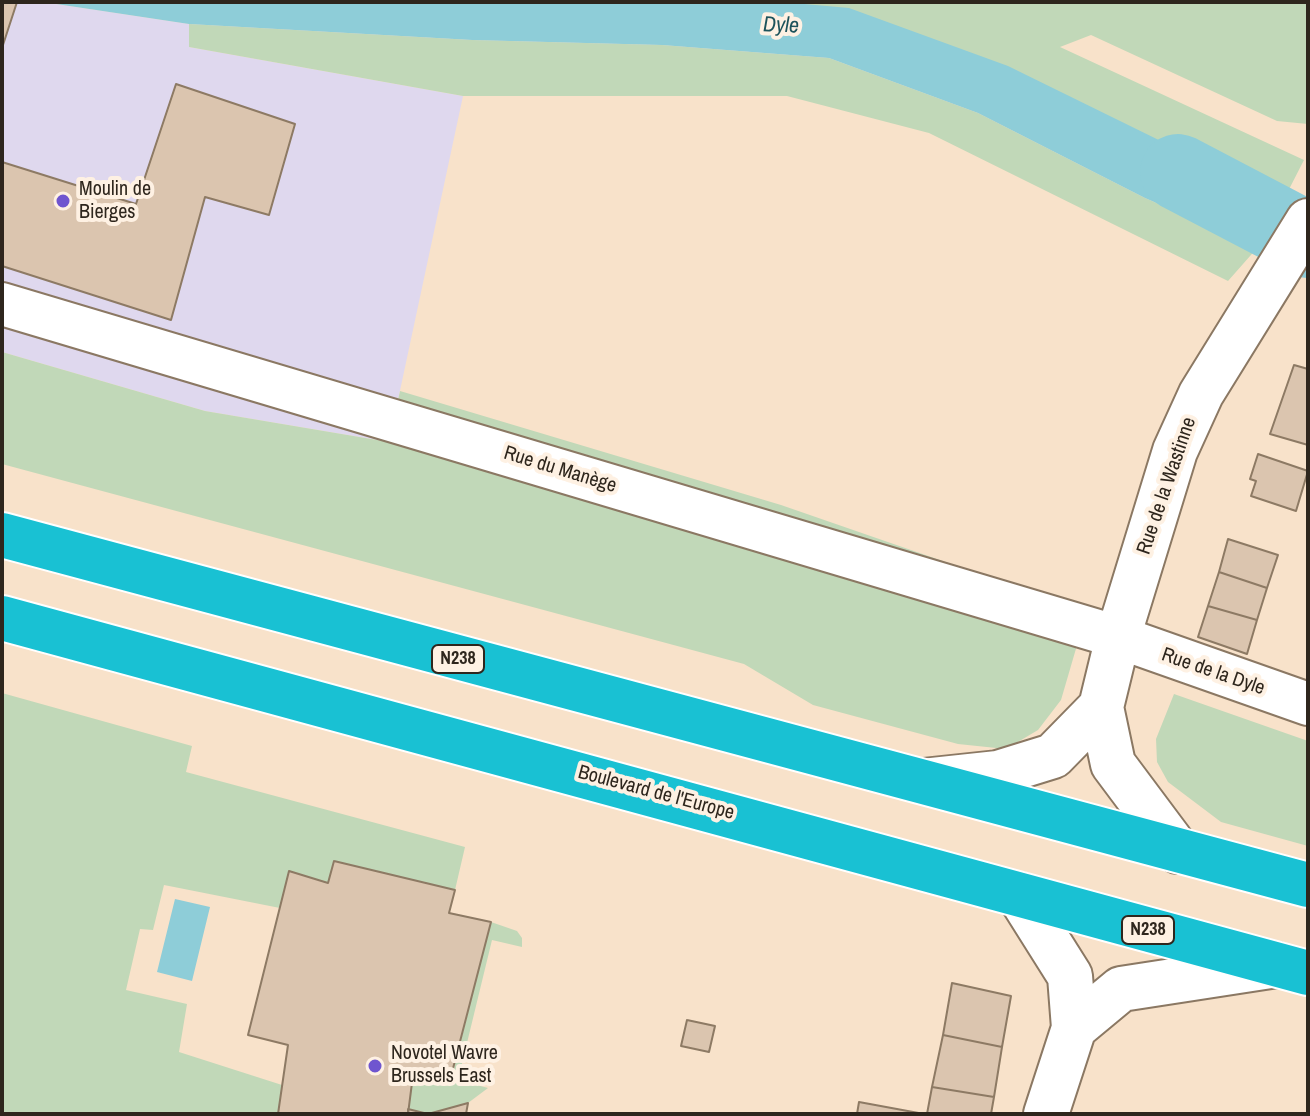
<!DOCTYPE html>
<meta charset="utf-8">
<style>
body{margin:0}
#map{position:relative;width:1310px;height:1116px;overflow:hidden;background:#f8e2ca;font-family:"Archivo Narrow",sans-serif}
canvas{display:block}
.frame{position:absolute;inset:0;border:4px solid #2e261d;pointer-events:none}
</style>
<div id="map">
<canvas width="1310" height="1116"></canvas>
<div class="frame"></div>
</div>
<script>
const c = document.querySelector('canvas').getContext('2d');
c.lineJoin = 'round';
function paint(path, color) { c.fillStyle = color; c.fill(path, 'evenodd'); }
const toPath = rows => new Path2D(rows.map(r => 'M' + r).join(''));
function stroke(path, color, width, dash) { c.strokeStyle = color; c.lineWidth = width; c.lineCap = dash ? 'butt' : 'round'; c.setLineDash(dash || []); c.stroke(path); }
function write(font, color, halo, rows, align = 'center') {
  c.font = font + ' "Archivo Narrow",sans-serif'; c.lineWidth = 8; c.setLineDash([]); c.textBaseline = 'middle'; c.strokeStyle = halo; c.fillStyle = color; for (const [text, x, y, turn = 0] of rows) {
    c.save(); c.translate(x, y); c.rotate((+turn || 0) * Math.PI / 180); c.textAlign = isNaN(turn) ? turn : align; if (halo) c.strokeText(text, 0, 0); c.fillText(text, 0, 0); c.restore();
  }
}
const industrial = toPath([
 [2,2,43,2,189,24,189,47,463,96,389,442,205,411,2,352]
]);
const green = toPath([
 [782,2,1308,2,1308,124,1277,121,1091,35,1060,47,1304,160,1283,201,1199,158],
 [189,24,472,40,662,45,829,58,978,113,1145,198,1258,247,1228,281,929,133,787,96,463,96,189,47],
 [2,352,205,411,389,442,400,391,781,505,1087,611,1061,700,1038,730,1006,749,958,744,813,705,744,664,2,464],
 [2,693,192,746,186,772,465,847,455,890,334,861,328,883,280,908,164,885,153,930,140,929,126,990,187,1004,179,1052,282,1085,278,1114,2,1113],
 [1174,694,1308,741,1308,846,1221,822,1168,782,1157,762,1156,739],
 [491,922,517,931,522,938,522,947,492,940,458,1080,488,1088,468,1103,428,1114,409,1109,413,1075,450,1084]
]);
const water = toPath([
 [43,2,782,2,849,8,1008,66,1283,201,1258,247,1145,198,978,113,829,58,662,45,472,40,189,24],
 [175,899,210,907,192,981,157,972]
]);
const river = toPath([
 [1178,172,1308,240]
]);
const building = toPath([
 [2,2,17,2,2,48,2,2],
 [176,84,295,124,269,215,205,197,171,320,2,266,2,162,136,204,176,84],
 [1294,365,1308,369,1308,445,1270,434,1294,365],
 [1258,454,1308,471,1296,511,1251,496,1256,481,1250,479,1258,454],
 [1228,539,1278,555,1267,588,1219,572,1228,539],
 [1219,572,1267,588,1257,620,1208,606,1219,572],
 [1208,606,1257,620,1247,654,1198,637,1208,606],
 [334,861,455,890,449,913,491,922,449,1084,413,1075,408,1114,278,1114,288,1045,248,1035,289,871,328,883,334,861],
 [952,983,1011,996,1002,1047,943,1035,952,983],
 [687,1020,715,1026,709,1052,681,1046,687,1020],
 [943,1035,1002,1047,994,1097,932,1087,943,1035],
 [932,1087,994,1097,991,1114,927,1114,932,1087],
 [859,1102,924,1114,857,1114,859,1102],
 [468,1103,466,1114,408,1114,408,1109,428,1114,468,1103]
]);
const street = toPath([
 [2,304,1118,637,1308,704]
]);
const secondary = toPath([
 [923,781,998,773,1053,756,1101,707],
 [1178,851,1113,764,1101,707,1118,637,1175,451,1201,394,1308,221],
 [1019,895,1070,976,1074,1028,1046,1114],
 [1074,1028,1121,989,1277,965]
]);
const highway = toPath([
 [2,535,1308,885],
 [2,618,1308,973]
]);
const markers = [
 [63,201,8,"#6f55cf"],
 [375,1066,8,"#6f55cf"]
];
const shields = [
 [458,659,52],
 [1148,930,52]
];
const shieldNames = [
 ["N238",458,659],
 ["N238",1148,930]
];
const poiNames = [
 ["Moulin de",79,190],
 ["Bierges",79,213],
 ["Novotel Wavre",391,1054],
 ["Brussels East",391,1077]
];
const streetNames = [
 ["Rue du Manège",560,470,17],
 ["Rue de la Wastinne",1167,486,-71],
 ["Rue de la Dyle",1213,672,19],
 ["Boulevard de l'Europe",656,793,15]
];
const waterNames = [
 ["Dyle",781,26,2]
];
paint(industrial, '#dfd8ee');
paint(green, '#c1d8b8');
paint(water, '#8ecdd8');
stroke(river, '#8ecdd8', 76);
paint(building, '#dbc5af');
stroke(building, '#8d7a64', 2);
stroke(street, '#8b7863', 46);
stroke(secondary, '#8b7863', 48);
stroke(highway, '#fff', 48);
stroke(street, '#fff', 42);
stroke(secondary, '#fff', 44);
stroke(highway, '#19c1d3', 44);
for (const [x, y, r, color] of markers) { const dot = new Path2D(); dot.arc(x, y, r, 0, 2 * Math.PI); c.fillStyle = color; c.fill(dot); stroke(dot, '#fef1e3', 3); }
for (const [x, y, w] of shields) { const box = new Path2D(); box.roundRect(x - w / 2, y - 14, w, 28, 6); c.fillStyle = '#fef1e3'; c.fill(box); stroke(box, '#2e261d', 2); }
write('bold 18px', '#2e261d', null, shieldNames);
write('20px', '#2e261d', '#fef1e3', poiNames, 'left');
write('20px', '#2e261d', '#fef1e3', streetNames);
write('italic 22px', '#1d535b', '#fef1e3', waterNames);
</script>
